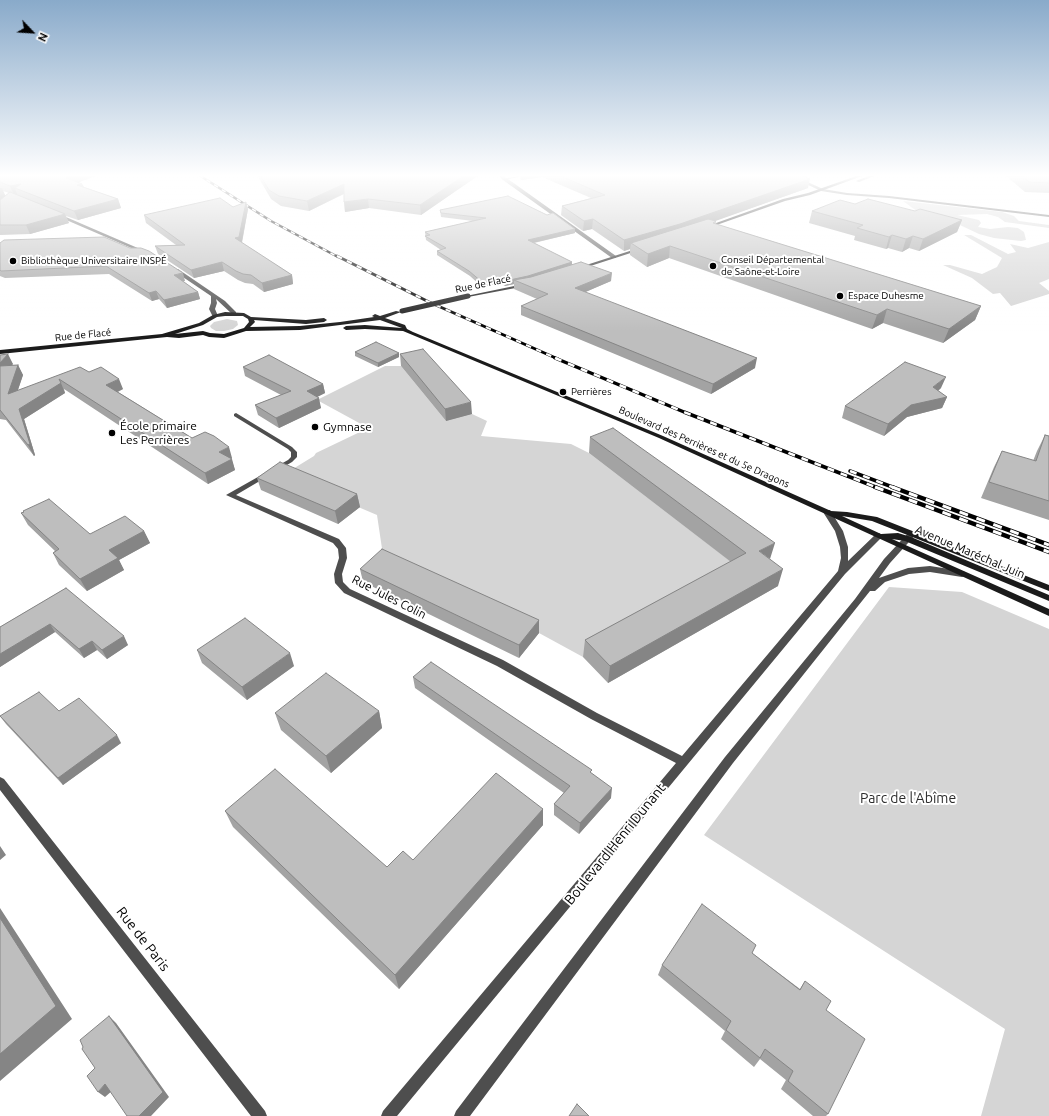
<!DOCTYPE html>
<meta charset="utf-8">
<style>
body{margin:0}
#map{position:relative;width:1049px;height:1116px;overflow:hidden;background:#fff;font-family:Ubuntu,sans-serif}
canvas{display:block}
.north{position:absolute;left:12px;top:12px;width:40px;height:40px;-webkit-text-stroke:3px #fff;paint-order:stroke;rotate:115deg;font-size:11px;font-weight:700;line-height:16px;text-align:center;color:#000}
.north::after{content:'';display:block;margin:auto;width:14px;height:18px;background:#000;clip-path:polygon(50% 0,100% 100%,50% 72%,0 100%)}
</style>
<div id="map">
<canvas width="1049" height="1116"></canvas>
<div class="north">N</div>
</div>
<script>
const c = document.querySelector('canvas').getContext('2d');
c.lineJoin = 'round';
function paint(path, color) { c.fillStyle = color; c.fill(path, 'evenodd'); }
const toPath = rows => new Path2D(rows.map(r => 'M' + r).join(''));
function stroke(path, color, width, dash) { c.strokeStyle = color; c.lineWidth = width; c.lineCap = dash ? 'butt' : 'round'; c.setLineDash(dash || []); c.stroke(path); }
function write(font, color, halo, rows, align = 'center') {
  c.font = font + ' Ubuntu,sans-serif'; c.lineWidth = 4; c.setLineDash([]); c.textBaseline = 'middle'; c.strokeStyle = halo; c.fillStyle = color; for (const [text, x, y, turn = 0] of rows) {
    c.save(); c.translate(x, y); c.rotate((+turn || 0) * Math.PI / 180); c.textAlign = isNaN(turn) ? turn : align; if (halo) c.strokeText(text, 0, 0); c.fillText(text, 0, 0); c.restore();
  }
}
const green = toPath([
 [903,201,1002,212,1014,216,1019,221,1049,225,1049,228,1005,222,998,217,987,214,957,215,979,220,981,223,978,227,990,229,1008,227,1018,228,1024,232,1026,240,1021,241,994,238,979,234,945,218,918,212],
 [964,235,971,235,1008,254,1016,252,1010,244,1028,248,1049,242,1049,279,1039,283,1049,291,1049,294,1011,306,1000,293,993,294,972,278,943,265,950,265,982,274,997,267,1002,258],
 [227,319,237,321,238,325,233,329,224,331,216,331,211,328,210,326,214,322],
 [385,366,401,366,446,421,472,414,487,421,481,436,571,444,589,453,742,570,583,657,539,633,384,562,377,515,283,475,314,456,316,453,362,431,361,424,317,400],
 [889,587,962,592,1049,629,1049,1116,981,1116,1005,1029,704,835]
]);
const minor = toPath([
 [498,175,503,175,506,178,531,175,508,179,616,256,616,258,612,258,503,180,498,175],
 [787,175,792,175,823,189,847,193,889,196,1049,215,1049,217,889,198,847,195,821,191,787,175],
 [236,413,292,447,297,452,297,457,292,462,236,495,339,539,346,548,347,558,342,574,343,582,350,589,503,660,597,713,682,756,838,571,841,558,840,547,835,531,823,512,824,510,830,510,843,531,848,547,848,561,876,534,879,533,883,536,845,574,397,1116,381,1116,383,1111,676,763,591,719,497,666,344,593,335,583,334,574,339,558,338,549,333,543,226,495,288,460,291,457,291,452,288,449,234,416,234,414,236,413],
 [910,531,916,531,917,533,890,563,879,578,908,568,930,566,962,571,965,572,966,574,965,576,962,577,930,572,909,574,885,582,875,591,870,591,733,763,470,1116,454,1116,456,1111,725,757,855,599,884,559,910,531]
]);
const tertiary = toPath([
 [57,214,59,214,147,252,143,253,57,216,57,214],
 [174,269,178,269,225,301,236,312,236,314,232,314,216,299,217,303,215,309,218,316,213,317,209,309,211,303,211,296,174,271,174,269],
 [0,777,4,779,265,1111,267,1116,251,1116,0,790,0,777]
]);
const secondary = toPath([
 [859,175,865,175,810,195,785,201,708,228,705,227,783,199,808,193,859,175],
 [871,175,877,175,859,182,856,181,871,175],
 [639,248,643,249,581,269,577,268,639,248],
 [524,284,526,284,526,286,468,297,466,296,524,284],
 [396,311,401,312,385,318,405,325,407,329,413,332,663,436,831,511,847,512,877,517,1049,585,1049,591,872,521,842,516,881,534,898,533,911,537,1049,595,1049,601,905,541,892,539,1049,609,1049,616,659,438,403,331,365,329,346,330,343,328,346,326,365,325,402,328,380,320,300,330,246,331,224,338,209,337,203,335,179,338,167,337,0,354,0,350,162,334,199,323,213,315,225,312,244,313,251,317,306,320,324,318,327,320,324,322,306,324,254,320,255,322,250,327,300,326,340,322,374,317,372,316,375,314,380,316,396,311],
 [225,316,243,316,248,319,249,322,244,328,224,334,210,333,203,331,175,334,203,325,217,317,225,316]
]);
const railFar3 = toPath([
 [199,175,271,221,338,257]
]);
const railFar2 = toPath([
 [337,256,429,302,558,359]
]);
const railFar1 = toPath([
 [555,358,684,412,878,488],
 [850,471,895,488]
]);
const rail = toPath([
 [875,487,1049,552],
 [892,487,1049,545]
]);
const secondaryBridge = toPath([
 [402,311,468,296]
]);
const wall = toPath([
 [0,175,98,175,79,182,82,184,84,187,118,199,121,208,78,220,66,216,69,223,30,234,0,235,0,200,2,198,0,199],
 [3,191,9,193,5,196],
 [257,175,479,175,421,215,369,208,345,212,344,194,309,211,281,206,271,199],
 [520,175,802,175,808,188,714,221,716,221,716,224,981,306,975,320,943,343,883,323,872,329,669,258,647,267,630,255,630,249,624,251,592,229,583,231,561,215,562,206,591,198,542,177,521,180,520,178],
 [1005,175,1049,175,1049,193,1025,192],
 [855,204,915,211,962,220,957,232,919,251,909,248,902,252,888,248,886,249,854,240,855,236,809,223,812,211],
 [233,207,248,209,242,243,292,275,293,284,264,292,253,284,245,283,238,280,224,271,194,278,158,254,155,246,176,245,146,223,144,215],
 [440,210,575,229,575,233,534,243,572,265,611,281,585,292,755,368,711,394,521,315,521,306,537,299,514,289,514,284,505,286,500,283,482,287,470,276,437,255,437,251,441,250,426,240,425,232,473,221,441,217],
 [0,243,185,281,183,281,198,292,200,299,167,308,159,299,152,301,109,274,5,278,0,276],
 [355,352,399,353,399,357,378,367,355,356],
 [400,354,472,414,446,421,401,366],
 [0,355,13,364,11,366,18,365,23,375,18,390,89,372,123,389,118,392,192,438,232,458,231,458,235,470,208,484,64,389,65,393,24,419,35,455,34,456,6,420,0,419],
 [243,367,323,384,325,393,317,397,321,408,279,428,258,415,255,405,281,395,245,376],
 [941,388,938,391,947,397,942,408,907,417,884,436,842,418,845,406],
 [1045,435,1049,436,1049,520,981,498,994,467,1002,451,1033,461,1037,451],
 [590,437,770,560,778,586,608,683,583,657,585,640,731,562,589,453],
 [257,478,357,494,360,507,338,524,261,490],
 [23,511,90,534,144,531,150,543,119,560,124,570,87,591,59,565,53,553,55,551,28,525,21,513,23,512],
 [360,569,539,633,519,658,363,582],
 [66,588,128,645,107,659,97,650,84,658,55,632,0,667,0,627],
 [197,650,294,666,247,700,202,663],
 [413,677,592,774,611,798,579,834,554,815,554,804,564,793,415,688],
 [59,711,121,743,63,785,6,724,0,716],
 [379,711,382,728,331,773,281,730,275,713],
 [543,809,543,825,399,989,233,827,225,811,387,867,413,860],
 [756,945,752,953,800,989,805,981,826,1010,828,1114,826,1116,813,1116,781,1089,786,1080,760,1059,754,1067,721,1039,725,1031,658,975,662,965]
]);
const shadedWall = toPath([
 [73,175,98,175,69,186,66,178],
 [465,175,479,175,421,215,420,205],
 [521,175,542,175,542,177,521,180],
 [810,179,808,188,679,234,631,243,630,249,624,251,624,240],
 [21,184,15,188,17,194,14,195,10,186],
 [82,184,86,192,77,185],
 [344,184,345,193,309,211,307,201],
 [0,188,2,188,6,197,0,199],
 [118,199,121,208,78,220,74,211],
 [368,199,369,208,345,212,344,202],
 [246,202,248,209,241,246,235,238],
 [65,214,69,223,30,234,26,225],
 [593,219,592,229,583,231,584,221],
 [962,220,957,232,919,251,923,239],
 [575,229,575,233,528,244,528,240],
 [892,235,888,248,886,249,889,237],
 [913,236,909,248,902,252,906,239],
 [670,246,669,258,647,267,648,254],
 [222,262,224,271,194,278,191,270],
 [572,262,572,267,528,281,514,280,514,284,505,286,505,281],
 [183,273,185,281,176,283,174,275],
 [612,273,611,281,574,297,575,288],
 [292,275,293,284,264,292,262,283],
 [500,279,500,283,482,287,482,282],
 [156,291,159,299,152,301,149,293],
 [198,292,200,299,167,308,164,300],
 [981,306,975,320,943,343,949,329],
 [887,309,883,323,872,329,877,315],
 [399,353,399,357,378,367,378,363],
 [8,354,13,364,2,376,0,372,0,363],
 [757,358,755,368,711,394,713,384],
 [18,365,23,375,13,404,8,394],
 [946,377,941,388,928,399,933,387],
 [119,379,123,389,110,395,106,385],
 [61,383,65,393,24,419,35,455,34,456,28,445,19,409],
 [323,384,325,393,309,401,307,391],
 [947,397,942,408,907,417,884,436,888,424,911,405],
 [319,398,321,408,279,428,276,418],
 [471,402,472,414,446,421,445,409],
 [229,447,232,458,223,462,219,452],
 [232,459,235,470,208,484,205,473],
 [357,494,360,507,338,524,335,511],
 [144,531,150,543,119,560,124,570,87,591,80,579,109,550],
 [775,543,770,559,759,551],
 [783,569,778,586,608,683,610,666],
 [539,620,539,633,519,658,519,645],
 [50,624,55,632,0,667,0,654],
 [124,636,128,645,107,659,102,650],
 [92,641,97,650,84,658,79,649],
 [290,653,294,666,247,700,242,687],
 [379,711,382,728,331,773,326,756],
 [117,735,121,743,63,785,58,778],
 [612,788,611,798,579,834,580,823],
 [543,809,543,825,399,989,395,975],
 [0,846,6,855,0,860],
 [0,908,72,1019,0,1081],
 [109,1016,116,1023,169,1097,151,1116,139,1116],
 [105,1084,113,1090,105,1097,98,1092]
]);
const building = toPath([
 [0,175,73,175,66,178,82,184,77,185,118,199,74,211,15,188,21,184,10,186,0,182,0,175],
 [260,175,465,175,420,205,368,199,344,202,344,184,307,201,279,196,269,190,260,175],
 [558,175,802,175,810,179,680,224,624,240,593,219,584,221,562,206,605,195,558,175],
 [1021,175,1049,175,1049,183,1029,182,1021,175],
 [10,192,65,214,26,225,0,225,0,200,10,192],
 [508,196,547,215,553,213,575,229,528,240,572,262,528,276,505,281,500,279,482,282,469,271,437,251,446,248,425,236,430,235,425,232,486,218,441,213,440,210,508,196],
 [220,198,233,207,246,202,239,237,235,238,292,275,262,283,251,275,243,274,236,271,222,262,191,270,155,246,185,245,144,215,220,198],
 [868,199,915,211,920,209,962,220,923,239,913,236,906,239,892,235,889,237,857,228,863,225,812,211,840,200,855,204,868,199],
 [708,219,716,221,713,223,981,306,949,329,887,309,877,315,670,246,648,254,631,243,708,219],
 [104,237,130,248,141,248,149,251,183,273,174,275,198,292,164,300,156,291,149,293,106,266,1,271,0,270,0,243,4,240,104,237],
 [581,262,612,273,575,288,757,358,713,384,521,306,548,294,514,280,531,277,581,262],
 [376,342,399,353,378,363,355,352,376,342],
 [423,349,471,402,445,409,400,354,423,349],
 [8,354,0,363,0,355,8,354],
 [269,355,323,384,307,391,319,398,276,418,255,405,291,391,243,367,269,355],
 [905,362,946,377,933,387,947,397,911,405,888,424,845,406,905,362],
 [18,365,8,394,80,367,89,372,101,367,119,379,106,385,192,438,205,432,214,436,229,447,219,452,232,459,205,473,59,379,61,383,19,409,30,444,28,445,0,410,0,366,18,365],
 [613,428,775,543,759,551,783,569,610,666,585,640,746,553,590,437,613,428],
 [1045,435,1049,436,1049,501,989,482,1002,451,1036,461,1045,435],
 [280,462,357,494,335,511,257,478,280,462],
 [49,499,90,534,125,516,144,531,109,550,118,558,80,579,53,553,59,549,21,513,24,512,23,511,49,499],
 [382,549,539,620,519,645,360,569,382,549],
 [66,588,124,636,102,650,92,641,79,649,50,624,0,654,0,627,66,588],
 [245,618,290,653,242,687,197,650,245,618],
 [431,662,592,770,590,772,612,788,580,823,554,804,570,786,413,677,431,662],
 [326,673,379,711,326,756,275,713,326,673],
 [39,692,59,711,79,698,117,735,58,778,0,716,39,692],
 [275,769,387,867,403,851,413,860,496,773,543,809,395,975,225,811,275,769],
 [702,904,756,945,752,953,800,990,805,981,831,1001,826,1010,865,1039,828,1114,788,1081,793,1071,765,1049,760,1058,726,1030,731,1021,662,965,702,904],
 [0,918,56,1006,0,1054,0,918],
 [109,1016,163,1092,139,1116,127,1116,105,1084,98,1092,87,1076,95,1068,82,1049,83,1047,80,1040,109,1016],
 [577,1104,589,1116,569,1116,577,1104]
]);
const markers = [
 [13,261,4,"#000"],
 [713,266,4,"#000"],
 [840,296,4,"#000"],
 [563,392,4,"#000"],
 [315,427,4,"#000"],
 [112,433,4,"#000"]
];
const farPoinames = [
 ["Conseil Départemental",721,260],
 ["de Saône-et-Loire",721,272],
 ["Bibliothèque Universitaire INSPÉ",21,261],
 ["Espace Duhesme",848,296],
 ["Perrières",571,392]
];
const farStreetnames = [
 ["Rue de Flacé",483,284,-12],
 ["Rue de Flacé",83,335,-6],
 ["Boulevard des Perrières et du 5e Dragons",704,447,24]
];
const poiNames = [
 ["École primaire",120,426],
 ["Les Perrières",120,440],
 ["Gymnase",323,427]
];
const streetNames = [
 ["Avenue Maréchal Juin",970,552,23],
 ["Rue Jules Colin",389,597,27]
];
const nearParknames = [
 ["Parc de l'Abîme",908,798]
];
const nearStreetnames = [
 ["Boulevard Henri Dunant",615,844,-51],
 ["Rue de Paris",143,939,52]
];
paint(green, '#d5d5d5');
paint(minor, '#4e4e4e');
paint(tertiary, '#4e4e4e');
paint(secondary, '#1b1b1b');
stroke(railFar3, '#000', 2.5);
stroke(railFar2, '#000', 3);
stroke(railFar1, '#000', 3.5);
stroke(rail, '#000', 4.5);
stroke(railFar3, '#fff', 1.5, [4.5]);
stroke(railFar2, '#fff', 2, [5.5]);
stroke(railFar1, '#fff', 2.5, [7]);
stroke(rail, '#fff', 3, [9]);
stroke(secondaryBridge, '#1b1b1b', 5);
paint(wall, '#a3a3a3');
paint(shadedWall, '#858585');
paint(building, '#bebebe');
stroke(building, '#858585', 1);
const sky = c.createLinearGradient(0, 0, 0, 331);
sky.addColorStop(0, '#89aaca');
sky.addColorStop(0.53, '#fff');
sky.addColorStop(1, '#ffffff00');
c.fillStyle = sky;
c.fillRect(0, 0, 1049, 331);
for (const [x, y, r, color] of markers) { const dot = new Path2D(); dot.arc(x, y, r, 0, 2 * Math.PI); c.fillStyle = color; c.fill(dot); stroke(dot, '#fff', 1.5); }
write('10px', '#000', '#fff', farPoinames, 'left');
write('10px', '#000', '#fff', farStreetnames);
write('12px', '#000', '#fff', poiNames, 'left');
write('12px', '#000', '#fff', streetNames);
write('14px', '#2c2c2c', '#fff', nearParknames);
write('14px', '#000', '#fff', nearStreetnames);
</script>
